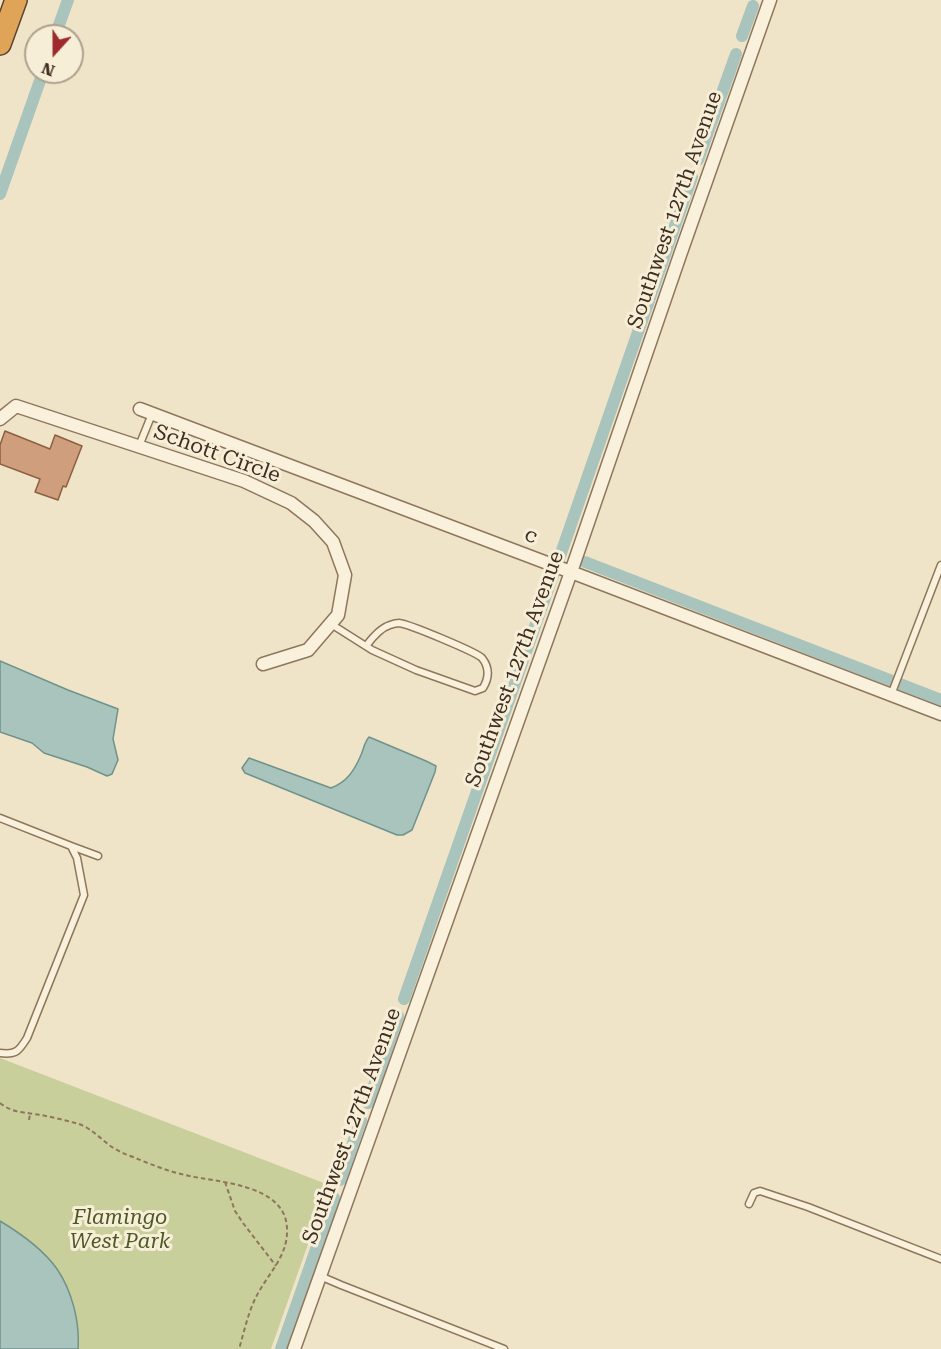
<!DOCTYPE html>
<html>
<head>
<meta charset="utf-8">
<style>
	body { margin:0 }
	#map { position:relative; width:941px; height:1349px; overflow:hidden; background:#f0e4c8; font-family:"Roboto Serif",serif }
	canvas { display:block }
	.north { position:absolute; left:24px; top:24px; width:60px; height:60px; box-sizing:border-box; background:#f7eed8; border:2px solid #ada18e; border-radius:50%; rotate:201deg; font-size:16px; font-weight:700; line-height:24px; text-align:center; color:#3d2e20 }
	.north::after { content:''; display:block; margin:auto; width:21px; height:27px; background:#9e2a2b; clip-path:polygon(50% 0,100% 100%,50% 72%,0 100%) }
</style>
</head>
<body>
<div id="map">
<canvas width="941" height="1349"></canvas>
<div class="north">N</div>
</div>
<script>
const c = document.querySelector('canvas').getContext('2d');
c.lineJoin = 'round';
function fill(path, color) { c.fillStyle = color; c.fill(path, 'evenodd'); }
function strokePath(path, color, width, dash) { c.strokeStyle = color; c.lineWidth = width; c.lineCap = dash ? 'butt' : 'round'; c.setLineDash(dash || []); c.stroke(path); }
function label(font, color, halo, rows, align = 'center') {
  c.font = font + ' "Roboto Serif",serif'; c.lineWidth = 6; c.setLineDash([]); c.textBaseline = 'middle'; c.strokeStyle = halo; c.fillStyle = color; for (const [text, x, y, turn = 0] of rows) {
    c.save(); c.translate(x, y); c.rotate((+turn || 0) * Math.PI / 180); c.textAlign = isNaN(turn) ? turn : align; if (halo) c.strokeText(text, 0, 0); c.fillText(text, 0, 0); c.restore();
  }
}
fill(new Path2D(`
	M0,1058L329,1185L271,1349H0Z`), '#c9cf9b');
const water = new Path2D(`
	M0,661L68,690L118,709L113,739L118,760L112,774L107,776L87,767L44,753L32,743L0,732Z
	M369,737L426,761L436,766L435,772L412,830L403,835H397L245,773L242,768L249,758L331,788C347,782 354,771 361,755C364,748 364,743 369,737Z
	M0,1221C20,1233 43,1249 57,1269C72,1291 80,1322 78,1349H0Z`);
fill(water, '#a9c4bc');
strokePath(water, '#6f938a', 1.5);
strokePath(new Path2D(`
	M55,36L68,0
	M742,36L753,6
	M698,160L736,54
	M0,194L43,72
	M559,559L692,177
	M585,562L941,700
	M404,999L553,575
	M368,1103L398,1016
	M340,1180L361,1120
	M281,1349L334,1198`), '#a9c4bc', 12);
const building = new Path2D(`
	M5,431L50,449L55,435L82,446L66,487L63,486L58,500L35,492L40,479L0,464V445Z`);
fill(building, '#cf9f7d');
strokePath(building, '#8d5f41', 1.5);
const lane = new Path2D(`
	M139,446L152,414
	M331,624L372,650L416,670L475,691L483,688C489,678 490,668 482,658C476,652 409,624 399,623C396,623 393,624 390,625C380,628 372,638 366,646
	M891,695L941,565
	M0,818L71,846L77,858L84,895L27,1038C19,1051 16,1055 0,1053
	M71,846L98,856
	M749,1204L754,1193L760,1191L808,1207L941,1259
	M320,1276L341,1285L504,1349`);
const street = new Path2D(`
	M140,409L571,572L941,714
	M0,419L16,406L244,481L291,503L314,521L333,542L345,575L338,615L308,650L263,664
	M294,1349L571,572L680,255L770,0`);
const highway = new Path2D(`
	M0,44L16,0`);
strokePath(lane, '#8d765c', 9);
strokePath(street, '#8d765c', 15);
strokePath(highway, '#5b4430', 24);
strokePath(new Path2D(`
	M0,1103C11,1112 21,1112 34,1114C49,1116 64,1120 79,1124C90,1128 99,1137 109,1145C116,1150 124,1154 133,1157C150,1164 167,1171 185,1175C217,1183 289,1183 287,1232C287,1257 267,1275 256,1297C248,1313 244,1332 239,1349
	M29,1120L30,1114
	M225,1182L235,1211L243,1223L276,1266`), '#8d765c', 2, [4.5, 3]);
strokePath(lane, '#faf1dc', 6);
strokePath(street, '#faf1dc', 12);
strokePath(highway, '#e0a458', 21);
label('21px', '#3d2e20', '#f7eed8', [
	["Southwest 127th Avenue",675,210,-71],
	["Schott Circle",217,454,20],
	["c",531,536,21],
	["Southwest 127th Avenue",515,669,-70],
	["Southwest 127th Avenue",352,1126,-70]
]);
label('italic 21px', '#4d5a26', '#f7eed8', [
	["Flamingo",120,1218],
	["West Park",120,1242]
]);
</script>
</body>
</html>
